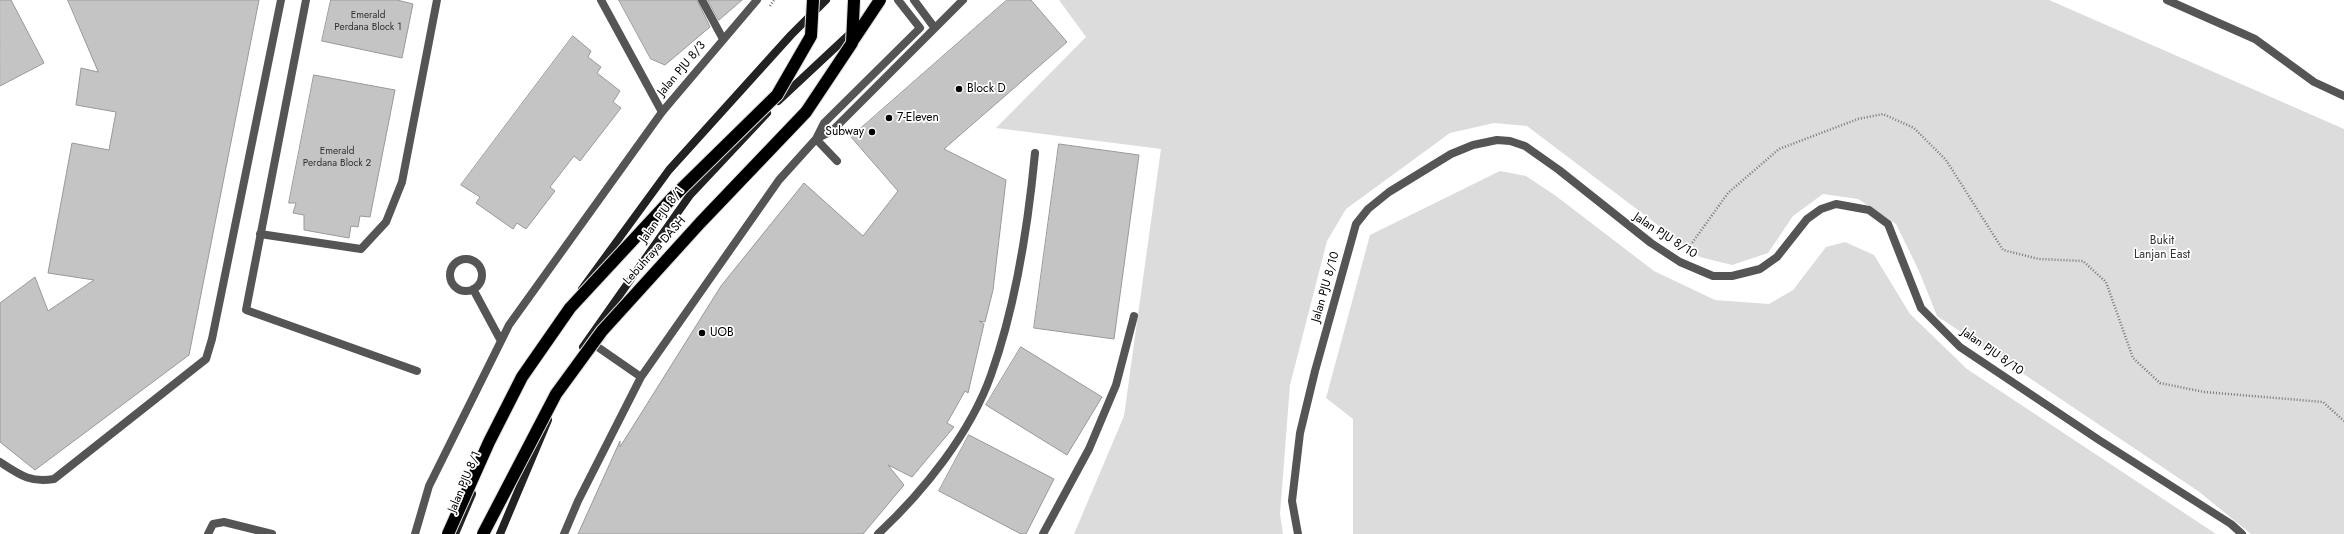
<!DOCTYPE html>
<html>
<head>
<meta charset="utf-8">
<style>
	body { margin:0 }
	canvas { display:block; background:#fff }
</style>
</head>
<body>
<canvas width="2344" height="534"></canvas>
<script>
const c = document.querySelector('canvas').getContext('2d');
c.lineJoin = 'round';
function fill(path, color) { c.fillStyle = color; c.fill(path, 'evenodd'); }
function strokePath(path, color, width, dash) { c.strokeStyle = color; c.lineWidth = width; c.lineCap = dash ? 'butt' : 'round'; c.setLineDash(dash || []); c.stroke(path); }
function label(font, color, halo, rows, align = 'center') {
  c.font = font + ' Jost,sans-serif'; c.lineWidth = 3.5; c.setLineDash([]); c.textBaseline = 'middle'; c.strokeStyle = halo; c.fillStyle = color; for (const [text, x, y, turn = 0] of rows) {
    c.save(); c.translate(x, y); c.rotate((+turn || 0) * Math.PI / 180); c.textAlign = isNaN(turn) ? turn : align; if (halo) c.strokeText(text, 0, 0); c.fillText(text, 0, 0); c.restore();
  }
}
fill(new Path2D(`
	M1059,0H2049L2344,129V534H2251L2198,491L1937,316L1919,271L1896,224L1858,199L1823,194L1793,216L1768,253L1732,265L1700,257L1527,126L1494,123L1450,133L1346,209L1327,241L1290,385L1280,514L1283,534H1074L1124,416L1161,149L996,128L1086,37Z
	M1500,171L1526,176L1556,196L1654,271L1715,300L1769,304L1793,290L1826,247L1845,242L1874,255L1910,314L1967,369L2216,534H1353V419L1326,398L1370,235Z`), '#dcdcdc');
const building = new Path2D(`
	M0,0H11L44,63L0,86Z
	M68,0H259L189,355L35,470L0,442V303L35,277L48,311L94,280L48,273L72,143L109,150L116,112L76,105L81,68L98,72Z
	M331,0H397L413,4L402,58L322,41Z
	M619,0H697L710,27L665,65L651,59Z
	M708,0H742L719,20Z
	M1007,0H1031L1067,42L944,149L1006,180L993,290L985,322L979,321L984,324L968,393L965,391L947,423L954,427L912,477L888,465L904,485L863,534H578L620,441V447L721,286L804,183L863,236L898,191L851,137Z
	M573,36L591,51L588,57L601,67L597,73L620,91L613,102L621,108L580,161L574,156L550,187L555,191L526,229L517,223L513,229L476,203L480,197L461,185Z
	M314,75L395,90L370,217L360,216L358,227L351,226L349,238L304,230V215L293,213L296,203H289Z
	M1059,144L1139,155L1114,339L1034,328Z
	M1021,347L1102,397L1067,455L986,405Z
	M969,435L1054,479L1026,534H1021L939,491Z`);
fill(building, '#c4c4c4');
strokePath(building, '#999', 1);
strokePath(new Path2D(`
	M770,6L774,0
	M1687,250L1728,193L1779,149L1858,119L1883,114L1914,128L1946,160L2003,250L2039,259L2083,261L2106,282L2133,358L2160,383L2204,392L2323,402L2344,421`), '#777', 2.5, [1, 2]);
strokePath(new Path2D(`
	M306,0L246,310L417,371
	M702,0L723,39
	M914,0L934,27
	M816,139L832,131L963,0
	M816,139L837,161
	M260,234L361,249L386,222L402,182L437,0
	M450 275a16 16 0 1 1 32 0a16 16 0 1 1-32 0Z
	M473,289L501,341
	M589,341L641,377
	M0,462C20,475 30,483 54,479L206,359L212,339L281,0
	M208,534L213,524L224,522L272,534
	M415,534L429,486L509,325L662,112
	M564,534L578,501L641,377L779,180L816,139L824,123L920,28L898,0
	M878,534C923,492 970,434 991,375C1016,305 1028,227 1035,153
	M1043,534L1089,449L1116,385L1134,316`), '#555', 8);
strokePath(new Path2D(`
	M601,0L662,112L757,0
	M2167,0L2255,39L2314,82L2344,96
	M1298,534L1292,501L1300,433L1315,371L1356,224L1368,209L1389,192L1451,154L1473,145L1497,140L1510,141L1525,146L1559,170L1651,243L1680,262L1713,276H1732L1760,269L1777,257L1807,219L1821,209L1836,204L1869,210L1888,224L1921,308L1960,347L2099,440L2231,524L2242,534`), '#555', 8);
strokePath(new Path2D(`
	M778,101L854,30
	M582,289L669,170L791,35L826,0
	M583,347L690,195L767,113
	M455,534L472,494
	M500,534L548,420`), '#222', 8);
const motorwayBridge = new Path2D(`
	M852,42L880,0
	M448,534L489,442L522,377L570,308L672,198L777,95L811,36L813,0
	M483,534L556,394L602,331L700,223L806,112L852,43L854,0`);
strokePath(motorwayBridge, '#dbdbdb', 14, []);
strokePath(motorwayBridge, '#000', 12);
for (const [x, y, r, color] of [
	[959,89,4,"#000"],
	[889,118,4,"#000"],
	[872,132,4,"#000"],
	[702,333,4,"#000"]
]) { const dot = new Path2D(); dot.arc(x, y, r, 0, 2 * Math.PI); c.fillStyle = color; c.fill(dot); strokePath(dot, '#fff', 1.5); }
label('10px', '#313131', null, [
	["Emerald",368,16],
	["Perdana Block 1",368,28],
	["Emerald",337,152],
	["Perdana Block 2",337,164]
]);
label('12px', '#000', '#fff', [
	["Jalan PJU 8/3",682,69,-50],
	["Jalan PJU 8/1",662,215,-54],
	["Jalan PJU 8/10",1665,236,33],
	["Lebuhraya DASH",655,251,-48],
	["Jalan PJU 8/10",1326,287,-74],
	["Jalan PJU 8/10",1992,352,35],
	["Jalan PJU 8/1",465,482,-67]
]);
label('12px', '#000', '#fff', [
	["Block D",967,89],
	["7-Eleven",897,118],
	["Subway",864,132,"right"],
	["UOB",710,333]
], 'left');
label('12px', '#333', '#fff', [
	["Bukit",2162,241],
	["Lanjan East",2162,255]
]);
</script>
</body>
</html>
